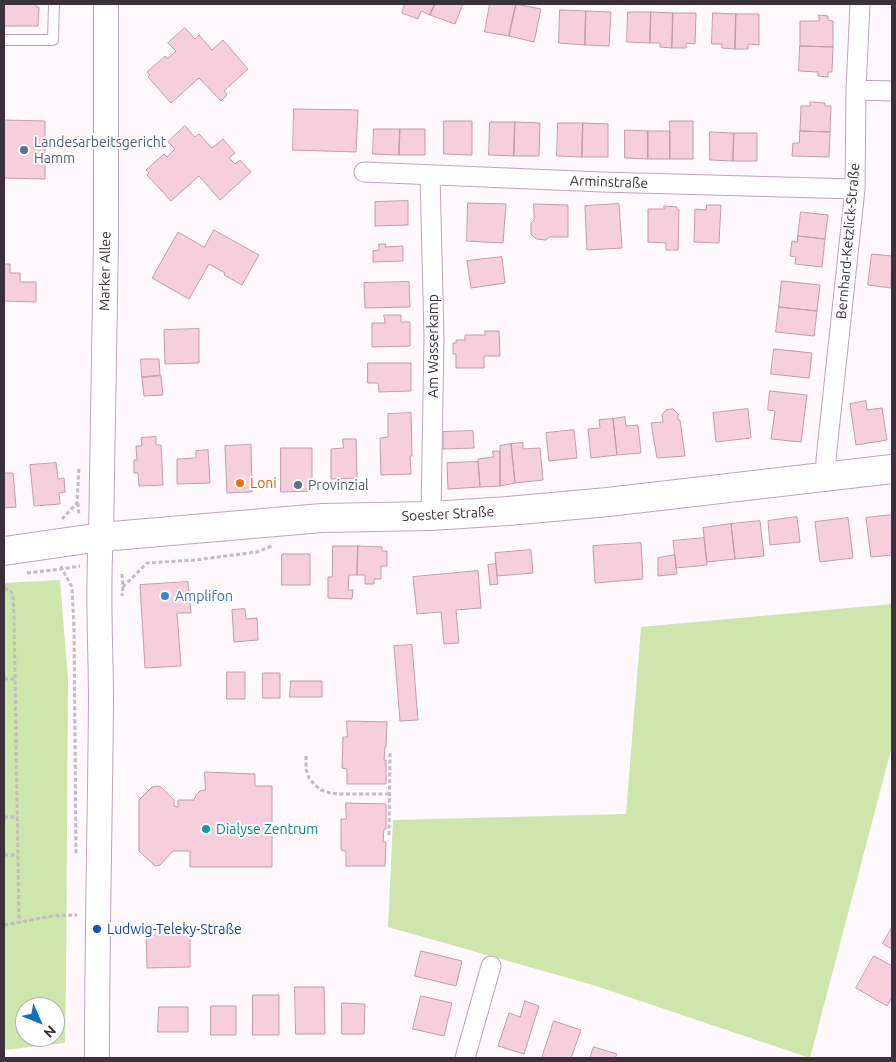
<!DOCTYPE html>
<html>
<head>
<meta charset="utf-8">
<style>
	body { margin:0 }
	#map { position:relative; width:896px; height:1062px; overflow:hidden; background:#fff9fe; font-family:Ubuntu,sans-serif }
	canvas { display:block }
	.frame { position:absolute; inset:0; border:5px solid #3c313b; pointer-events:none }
	.north { position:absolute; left:15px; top:997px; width:50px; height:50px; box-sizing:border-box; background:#fff; border:1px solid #b1adb1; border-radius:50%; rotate:134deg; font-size:14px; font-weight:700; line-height:20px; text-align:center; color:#3c313b }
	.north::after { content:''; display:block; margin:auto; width:18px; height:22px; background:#1172be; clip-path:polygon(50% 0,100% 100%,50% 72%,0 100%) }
</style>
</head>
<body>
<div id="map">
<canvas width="896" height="1062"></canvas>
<div class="frame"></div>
<div class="north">N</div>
</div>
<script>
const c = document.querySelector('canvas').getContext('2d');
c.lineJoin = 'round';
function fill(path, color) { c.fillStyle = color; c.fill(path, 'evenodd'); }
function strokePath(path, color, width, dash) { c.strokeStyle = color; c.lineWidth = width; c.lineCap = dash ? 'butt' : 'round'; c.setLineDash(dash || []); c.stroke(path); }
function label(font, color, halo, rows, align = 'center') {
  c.font = font + ' Ubuntu,sans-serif'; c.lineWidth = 4; c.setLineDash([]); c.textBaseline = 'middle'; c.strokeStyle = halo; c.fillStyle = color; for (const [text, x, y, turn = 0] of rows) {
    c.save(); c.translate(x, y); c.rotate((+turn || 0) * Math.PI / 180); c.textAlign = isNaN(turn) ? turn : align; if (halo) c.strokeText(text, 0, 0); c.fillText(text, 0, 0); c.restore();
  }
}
fill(new Path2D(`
	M60,580L68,680L66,982L65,1043L4,1050V583ZM25,1007H55V1037H25Z
	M892,604V746L810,1058L593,985L388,927L393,820L626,814L641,627Z`), '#cee5ac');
const building = new Path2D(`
	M4,4H36V7H39L38,26H4Z
	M405,4H435L430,15L421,11L418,19L402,13Z
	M435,4H463L455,24L430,15Z
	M490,4H516L509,36L485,32Z
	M516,4L541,9L534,42L509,36Z
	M560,10L586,11L585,45L559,43Z
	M586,11L611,12L609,46L585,45Z
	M628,12H651L650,43L627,42Z
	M651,12L673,13L672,48L660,47V43H650Z
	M673,13H696L695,44L686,43V48H672Z
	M713,13L736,14L735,49L722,48V44H712Z
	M736,14H759V45L748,44V49H735Z
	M819,15L828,16V20L833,21V47L800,46V21H819Z
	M185,28L195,39L199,35L212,50L223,40L248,69L224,91L227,95L221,101L199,78L171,103L148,77L150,75L147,72L165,56L167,59L176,51L168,43Z
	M800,46L833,47L832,72H828V77L818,76V72L799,71Z
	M810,102L825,103V106H831L830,132L800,131L801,106H810Z
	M294,109L358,110L356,152L293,150Z
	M4,120L45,121V179L4,178Z
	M444,121H472V155L444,154Z
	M670,121H693V159H670Z
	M490,122H515L514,156L489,155Z
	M515,122L540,123L539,156H514Z
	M558,123H583L582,157L557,156Z
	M583,123L608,124V157H582Z
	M185,126L195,137L199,134L212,148L223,139L235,153L229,158L235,164L240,160L251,172L220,200L199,176L171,201L147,175L149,173L146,170L164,154L167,157L175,149L168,142Z
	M374,129H400L399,155L373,154Z
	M400,129H425V155H399Z
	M625,130L648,131V159L625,158Z
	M648,131H670V159H648Z
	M800,131L830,132L829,157L792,156L793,143H799Z
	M710,132L734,133L733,161L710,160Z
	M734,133H757V161H733Z
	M408,201V225L375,226V202Z
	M468,203L506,204L503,243L467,241Z
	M534,204L568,205V237H549L546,240L536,239L531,234V223L534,220Z
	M619,204L622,248L587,250L585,206Z
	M707,205H721L719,243L694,242L695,209L706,210Z
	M664,206L677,207V210H679L678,250H666V243L648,242V209H664Z
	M801,212L828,215L825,239L798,236Z
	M214,230L259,255L242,285L224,275L225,273L209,264L189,299L152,278L178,232L204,247Z
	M798,236L825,239L822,267L795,264L796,257L790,256L792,241L797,242Z
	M379,244H386L385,247L403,246V261L373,262V251L379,250Z
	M872,254L892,256L891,288L868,285Z
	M502,257L505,283L471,288L467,261Z
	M4,264H10V273H20V282H36V302L4,301Z
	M782,281L820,285L817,311L779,307Z
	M409,282L410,307L365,308L364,283Z
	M779,307L817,311L814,336L776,332Z
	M384,315H401V322H410V346L372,347V323H385Z
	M199,329V363L165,364L164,330Z
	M485,331H499L500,356H484V368H456V354H453V343H456V340H465V335H485Z
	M774,349L812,353L809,378L771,374Z
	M141,359H159L160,375L142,377Z
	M368,363H411V391L379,392L378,383H368Z
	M161,376L163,395L144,396L142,378Z
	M770,391L807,395L801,442L771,439L775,411L768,410Z
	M866,401L867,410L882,408L887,440L856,445L850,404Z
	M673,409L678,414V420H680L685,456L657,458L651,423L663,422L662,415L666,410Z
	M748,409L751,438L716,442L713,413Z
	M411,413L412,456H410L411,474L381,475L380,438L388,437V414Z
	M625,417L626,426L638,425L641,453L617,455L613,419Z
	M613,419L617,455L591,458L588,429L600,428L599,420Z
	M574,430L577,458L549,461L546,433Z
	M473,431L474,448L443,449V432Z
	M156,437V445H161L163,485L139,486L138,473H134V460H137L136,446H142L141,438Z
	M343,439H356L357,478L331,479V449L343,448Z
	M523,443V449L540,448L543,480L515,483L511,444Z
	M511,444L515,483L500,486V446Z
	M251,445L252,492L227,493L225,446Z
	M281,448H312V491L281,492Z
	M208,450L210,483L177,484V459L196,458V451Z
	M493,451H500V486L480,487L478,459L493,457Z
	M478,462L480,487L448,489L447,463Z
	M56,463L58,479L64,478L65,492L59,493L60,504L34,506L30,465Z
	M4,473H13L16,507L4,508Z
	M892,515V555L871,557L866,518Z
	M797,517L800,542L770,545L768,521Z
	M848,518L853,558L820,562L815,522Z
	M760,521L764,556L735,559L731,524Z
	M731,524L735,559L707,562L703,528Z
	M704,538L707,565L676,568L673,541Z
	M641,543L643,579L595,583L593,546Z
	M333,546H358L357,575H349L348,590H353L352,599L328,598V577H332Z
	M358,546L382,547V551H387V566H381V579H374V584H365V575H357Z
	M531,550L533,573L497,576L495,553Z
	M282,554H310V585H282Z
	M675,555L677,574L658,576V558Z
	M496,564L498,584L490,585L488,565Z
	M478,571L481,608L456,610L459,643L444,644L441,612L417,614L413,577Z
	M188,582L191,613H177L181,666L145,668L140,585Z
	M245,609L246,619L257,618L258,640L234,642L232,610Z
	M412,645L418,720L400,721L394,646Z
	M227,672H245V699H227Z
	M263,673H280V698H263Z
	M291,681H322V697H290Z
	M347,721L387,722L386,747H385L384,760H386V784H347V769L342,768L343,737H347Z
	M205,772L255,774V786H272V867H190V851H173L160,865L155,866L139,851V800L152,787L158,786L161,787L174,800V806L178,807V800H194L196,795L200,791L205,790Z
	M346,803L386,804V829H384L383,842H386L385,866H346V851L341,850V819H346Z
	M892,927V949L883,944Z
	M190,931V967L147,968L146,932Z
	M421,951L462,961L456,986L415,976Z
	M874,956L892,966V997L887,1006L856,988Z
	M295,987H324L325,1034H296Z
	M253,995H279V1035H253Z
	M421,996L452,1003L444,1036L413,1029Z
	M525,1001L539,1006L524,1054L498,1046L509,1013L520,1017Z
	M342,1003L365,1004L364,1034H342Z
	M211,1006H236V1035H211Z
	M159,1007H188V1032H158Z
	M554,1021L581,1030L571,1058H542Z
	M594,1047L617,1054L615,1058H590Z`);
fill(building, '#f7cfdc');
strokePath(building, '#c19ca8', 1);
const service = new Path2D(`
	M4,40H53L54,4`);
const minor = new Path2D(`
	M856,90L892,91
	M364,172L602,182L855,189
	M430,175L434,337L431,516
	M826,477V459L855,189L856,90L860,4
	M465,1058L491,966`);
const tertiary = new Path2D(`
	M97,1058C97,939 100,820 101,701C101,646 97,592 101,537L106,237V4`);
const secondary = new Path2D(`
	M4,551L101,537L322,518L431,516L508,511L608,502L892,469`);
strokePath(service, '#bea3bd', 12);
strokePath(minor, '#bea3bd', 21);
strokePath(tertiary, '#bea3bd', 26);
strokePath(secondary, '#bea3bd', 30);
strokePath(new Path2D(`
	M78,503L79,516
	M62,519L77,503L79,467
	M61,566L62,569L72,587L74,628L76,854
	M27,573L62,569L80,566
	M122,574L123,587L122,596
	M123,587L147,563L195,560L257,552L272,546
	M4,588L10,591L13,594L14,617L19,922
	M4,679H15
	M306,756V769L309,778L315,785L321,790L330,793L339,794H390
	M4,817H18
	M389,835L390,753
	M4,855H18
	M4,925L52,916L77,915`), '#c2bbc1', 3, [4, 2.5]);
strokePath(service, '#fff', 10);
strokePath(minor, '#fff', 19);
strokePath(tertiary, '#fff', 24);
strokePath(secondary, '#fff', 28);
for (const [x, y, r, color] of [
	[24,150,5,"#5c6f8a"],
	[240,483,5,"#e8710a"],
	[298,485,5,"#5c6f8a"],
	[165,596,5,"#3f7fe0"],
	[206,829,5,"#0f9aa8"],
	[97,929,5,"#1a4fb4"]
]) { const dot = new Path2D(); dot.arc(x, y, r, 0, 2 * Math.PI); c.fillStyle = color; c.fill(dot); strokePath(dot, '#fff', 2); }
label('14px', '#4e5e75', '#fff', [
	["Landesarbeitsgericht",34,142],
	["Hamm",34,158],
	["Provinzial",308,485]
], 'left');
label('14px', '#3c313b', '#fff', [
	["Arminstraße",609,182,2],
	["Bernhard-Ketzlick-Straße",848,241,-85],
	["Marker Allee",105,271,-89],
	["Am Wasserkamp",433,346,-90],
	["Soester Straße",448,514,-3]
]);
label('14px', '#c56008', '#fff', [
	["Loni",250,483]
], 'left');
label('14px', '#366cbe', '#fff', [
	["Amplifon",175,596]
], 'left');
label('14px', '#0d838f', '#fff', [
	["Dialyse Zentrum",216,829]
], 'left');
label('14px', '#164399', '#fff', [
	["Ludwig-Teleky-Straße",107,929]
], 'left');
</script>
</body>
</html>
